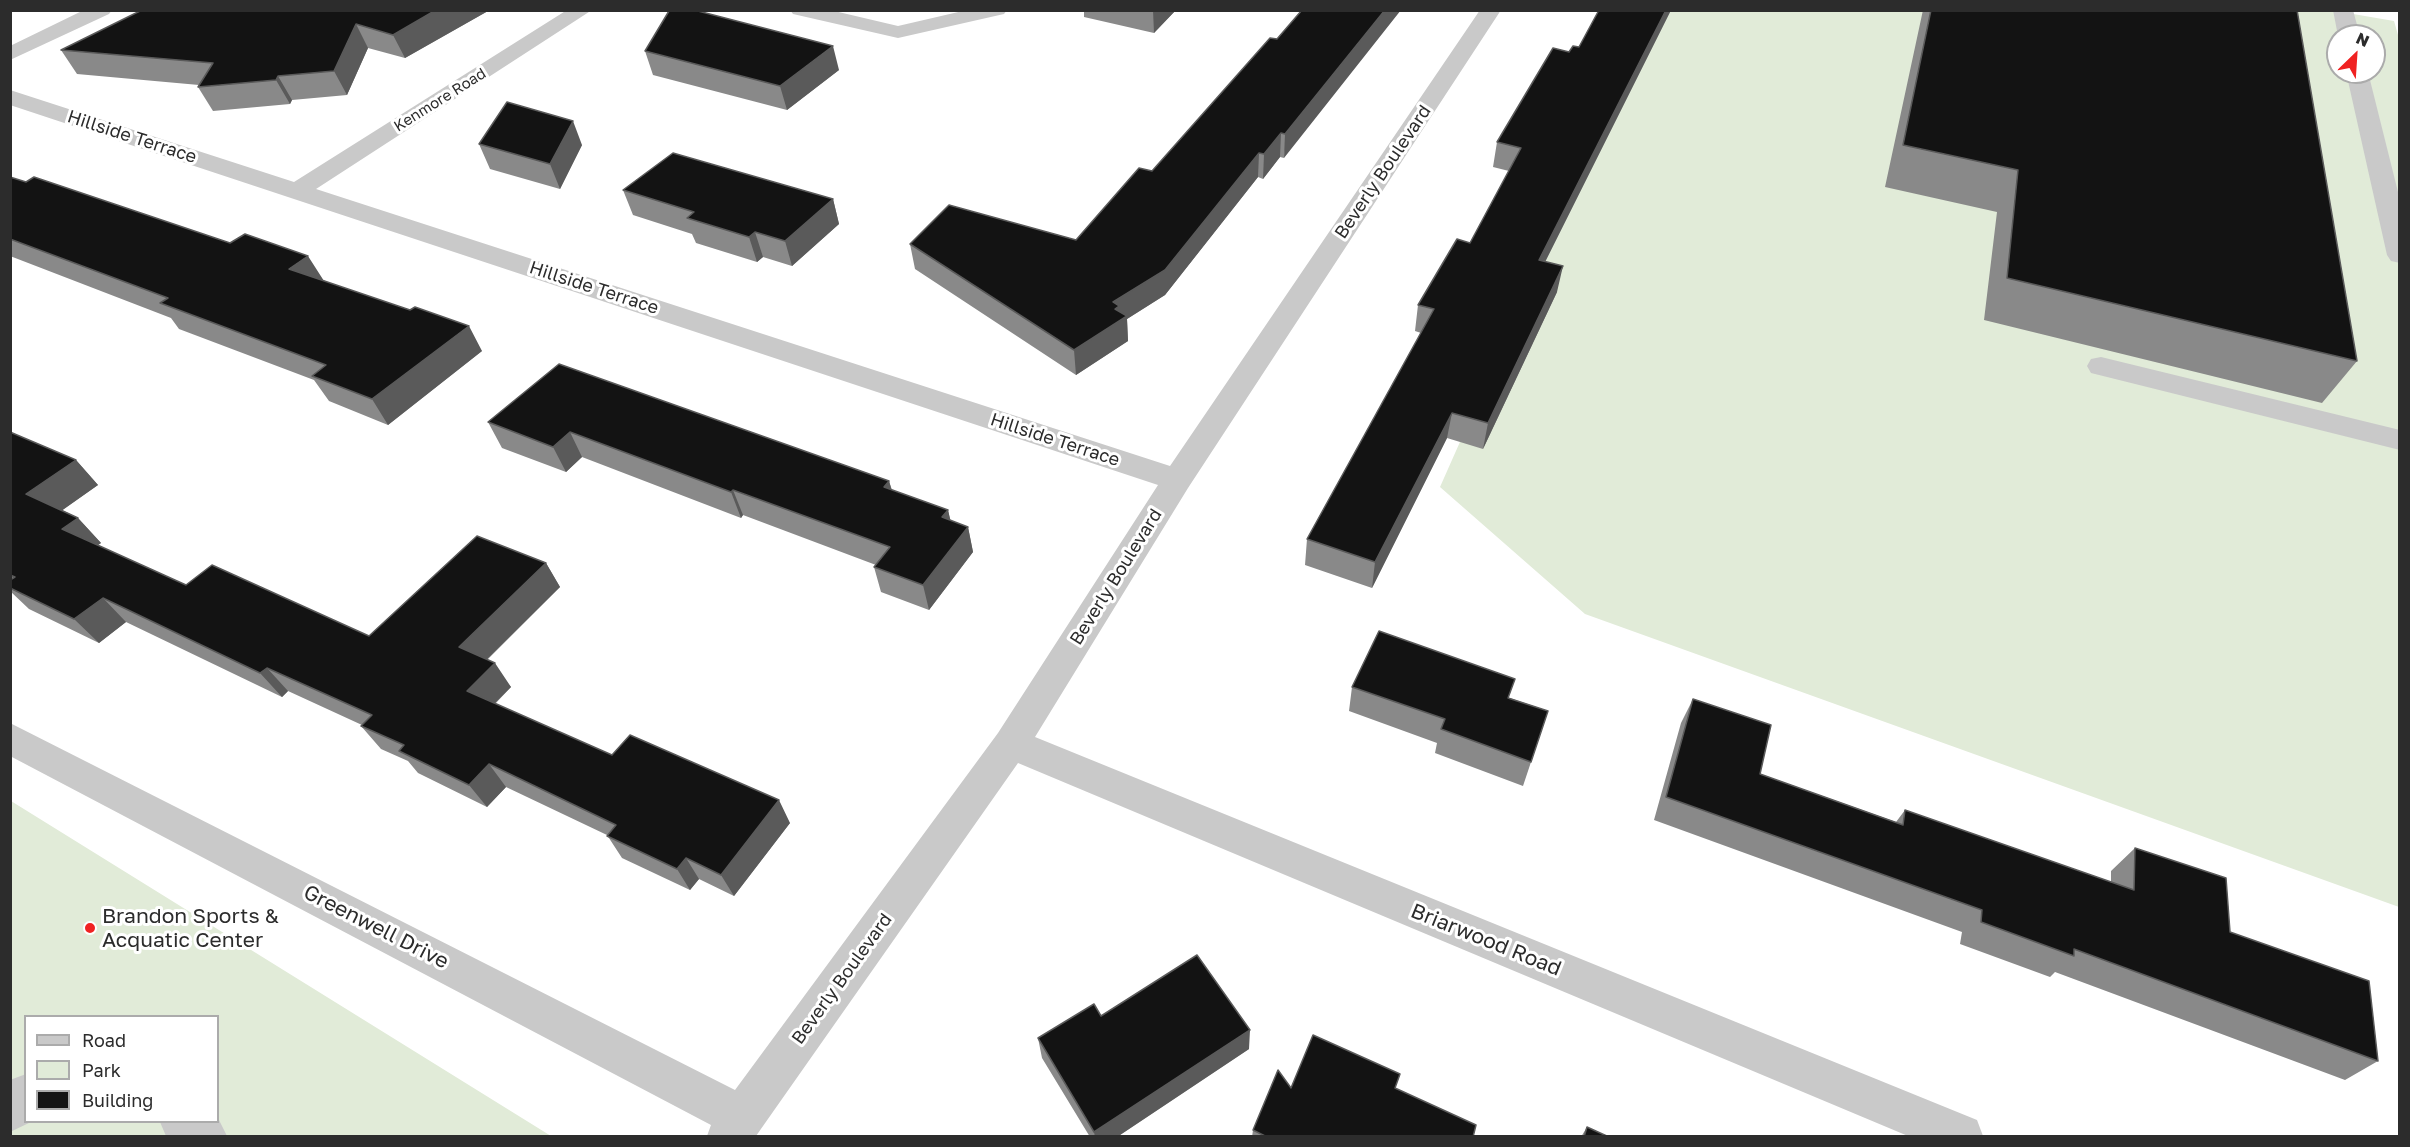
<!DOCTYPE html>
<html>
<head>
<meta charset="utf-8">
<style>
	body { margin:0 }
	#map { position:relative; width:2410px; height:1147px; overflow:hidden; background:#fff; font-family:"Golos Text",sans-serif }
	canvas { display:block }
	.frame { position:absolute; inset:0; border:12px solid #2c2c2c; pointer-events:none }
	.legend { position:absolute; left:24px; top:1015px; width:195px; height:108px; box-sizing:border-box; background:#fff; border:2px solid #ababab; margin:0; padding:8px 10px; list-style:none; font-size:18px; color:#2c2c2c }
	.legend li { display:flex; align-items:center; gap:12px; height:30px }
	.legend b { width:30px; border:2px solid #ababab }
	.north { position:absolute; left:2326px; top:24px; width:60px; height:60px; box-sizing:border-box; background:#fff; border:2px solid #ababab; border-radius:50%; rotate:25deg; font-size:16px; font-weight:700; line-height:24px; text-align:center; color:#2c2c2c }
	.north::after { content:''; display:block; margin:auto; width:21px; height:27px; background:#f02222; clip-path:polygon(50% 0,100% 100%,50% 72%,0 100%) }
</style>
</head>
<body>
<div id="map">
<canvas width="2410" height="1147"></canvas>
<div class="frame"></div>
<ul class="legend">
<li><b style="height:8px;background:#c9c9c9"></b>Road</li>
<li><b style="height:16px;background:#e1ebd8"></b>Park</li>
<li><b style="height:16px;background:#131313"></b>Building</li>
</ul>
<div class="north">N</div>
</div>
<script>
const c = document.querySelector('canvas').getContext('2d');
c.lineJoin = 'round';
function fill(path, color) { c.fillStyle = color; c.fill(path, 'evenodd'); }
function strokePath(path, color, width, dash) { c.strokeStyle = color; c.lineWidth = width; c.lineCap = dash ? 'butt' : 'round'; c.setLineDash(dash || []); c.stroke(path); }
function label(font, color, halo, rows, align = 'center') {
  c.font = font + ' "Golos Text",sans-serif'; c.lineWidth = 6; c.setLineDash([]); c.textBaseline = 'middle'; c.strokeStyle = halo; c.fillStyle = color; for (const [text, x, y, turn = 0] of rows) {
    c.save(); c.translate(x, y); c.rotate((+turn || 0) * Math.PI / 180); c.textAlign = isNaN(turn) ? turn : align; if (halo) c.strokeText(text, 0, 0); c.fillText(text, 0, 0); c.restore();
  }
}
fill(new Path2D(`
	M2330,10L2394,21L2400,42L2399,907L1585,614L1440,487L1651,11ZM2338,36H2374V72H2338Z
	M11,801L551,1136H11ZM26,1016H218V1122H26Z`), '#e1ebd8');
fill(new Path2D(`
	M84,10H112L109,14L10,60V46Z
	M567,10H592L316,189L1170,466L1480,10H1501L1188,488L1035,737L1977,1120L1983,1136H1908L1018,763L756,1136H707L711,1125L10,756V723L735,1090L998,733L1158,485L10,105V90L294,182Z
	M790,10H830L898,26L967,10H1007L1004,14L898,38L793,14Z
	M2333,10H2353L2360,36H2338Z
	M2346,72H2368L2400,200V263L2391,261L2387,255Z
	M2101,357L2400,430V450L2091,373L2087,366L2091,359Z
	M26,1074V1122H31L10,1132V1080Z
	M218,1118L227,1136H166L160,1122H218Z`), '#c9c9c9');
fill(new Path2D(`
	M1084,10H1176L1154,33L1084,17Z
	M1302,10L1284,158L1280,157L1263,179L1258,177L1165,295L1127,319L1128,341L1076,375L915,269L910,244L1076,240L1152,171L1277,39Z
	M1599,10H1671L1545,262L1557,292L1483,449L1447,438L1372,588L1305,565L1307,539L1421,333L1415,331L1418,305L1470,243L1509,171L1493,167L1497,142L1569,52L1579,47Z
	M1923,10H2297L2357,361L2322,403L1984,320L1997,212L1885,187Z
	M488,11L405,58L368,48L347,95L292,100L290,104L213,111L198,87L199,85L77,74L61,50Z
	M645,51L839,70L787,110L653,75Z
	M479,144L582,145L560,189L490,169Z
	M10,177L323,280L482,351L388,425L329,401L314,380L179,329L171,318L10,256Z
	M623,190L833,199L839,224L792,266L763,257L757,262L696,243L692,234L633,215Z
	M559,364L889,481L892,490L948,510L950,520L968,527L973,552L929,610L881,592L874,567L876,565L743,515L741,518L582,457L566,472L502,448L488,422Z
	M10,432L76,460L98,485L62,510L78,518L101,543L97,545L186,585L369,636L546,563L560,587L487,660L511,687L495,704L612,755L790,823L734,896L699,879L690,890L622,858L607,835L506,787L487,807L418,773L408,761L381,749L361,726L362,725L288,691L282,697L126,622L99,643L29,609L10,591Z
	M1352,687L1510,698L1548,711L1523,786L1435,753L1437,743L1349,711Z
	M1693,699L1760,774L1896,822L1905,810L2111,882V871L2135,848L2230,932L2378,1061L2345,1080L2055,972L2050,977L1960,944L1962,932L1654,820L1681,723Z
	M1038,1038L1249,1049L1117,1137H1090L1042,1058Z
	M1400,1074L1395,1088L1473,1137H1252L1253,1130L1291,1088Z
	M1587,1127L1609,1137H1581Z`), '#898989');
fill(new Path2D(`
	M436,10L488,11L405,58L393,35Z
	M1153,10H1176L1154,33Z
	M1385,10H1401L1284,158L1285,134Z
	M1666,10H1671L1533,286L1539,260Z
	M356,24L368,48L347,95L334,71Z
	M833,46L839,70L787,110L780,86Z
	M278,76L292,100L290,104L276,80Z
	M573,121L582,145L560,189L550,164Z
	M1281,133L1280,157L1263,179L1264,154Z
	M1259,153L1258,177L1165,295L1127,319L1128,341L1076,375L1074,350L1113,302Z
	M833,199L839,224L792,266L785,241Z
	M755,232L763,257L757,262L749,237Z
	M308,256L324,281L289,269Z
	M1563,266L1557,292L1483,449L1488,423Z
	M469,326L482,351L388,425L372,399Z
	M1452,413L1447,438L1372,588L1375,562Z
	M570,432L582,457L566,472L553,447Z
	M76,460L98,485L50,519L26,494Z
	M889,481L896,506L884,487Z
	M733,490L743,515L741,518L731,492Z
	M948,510L954,535L942,517Z
	M78,518L101,543L86,554L62,529Z
	M968,527L973,552L929,610L923,585Z
	M546,563L560,587L475,671L459,647Z
	M103,598L126,622L99,643L74,619Z
	M495,663L511,687L483,715L467,691Z
	M267,668L288,691L282,697L260,673Z
	M489,764L506,787L487,807L469,785Z
	M779,800L790,823L734,896L721,875Z
	M686,858L699,879L690,890L677,869Z
	M1250,1030L1249,1049L1117,1137H1095L1094,1132Z`), '#5a5a5a');
const building = new Path2D(`
	M142,10H436L393,35L356,24L334,71L278,76L276,80L198,87L213,63L61,50Z
	M1302,10H1385L1285,134L1281,133L1264,154L1259,153L1165,270L1113,302L1119,306L1115,309L1127,316L1074,350L910,244L949,205L1076,240L1139,168L1152,171L1270,38L1277,39Z
	M1599,10H1666L1539,260L1563,266L1488,423L1452,413L1375,562L1307,539L1434,309L1418,305L1457,239L1470,243L1521,148L1497,142L1553,48L1569,52L1573,46L1579,47Z
	M1931,10H2297L2357,361L2007,278L2018,170L1903,145Z
	M669,11H698L833,46L780,86L645,51Z
	M507,102L573,121L550,164L479,144Z
	M673,153L833,199L785,241L755,232L749,237L687,218L694,212L623,190Z
	M10,177L26,182L34,177L230,243L245,234L308,256L289,269L410,310L415,307L469,326L372,399L312,376L326,365L160,303L168,298L10,239Z
	M559,364L889,481L884,487L948,510L942,517L968,527L923,585L874,567L890,547L733,490L731,492L570,432L553,447L488,422Z
	M10,432L76,460L26,494L78,518L62,529L186,585L212,565L369,636L477,536L546,563L459,647L495,663L467,691L612,755L630,735L779,800L721,875L686,858L677,869L607,836L616,825L489,764L469,785L399,751L404,745L361,726L372,715L267,668L260,673L103,598L74,619L10,588V580L15,577L10,575Z
	M1379,631L1515,679L1508,698L1548,711L1531,762L1441,729L1445,719L1352,687Z
	M1693,699L1771,725L1760,774L1903,825L1905,810L2134,890L2135,848L2226,878L2230,932L2369,981L2378,1061L2074,949V956L1981,922L1982,910L1666,797Z
	M1197,955L1250,1030L1094,1132L1038,1038L1094,1004L1101,1016Z
	M1313,1035L1400,1074L1395,1088L1476,1125L1473,1137H1267L1253,1130L1278,1070L1291,1088Z
	M1587,1127L1609,1137H1584Z`);
fill(building, '#131313');
strokePath(building, '#5a5a5a', 1.5);
for (const [x, y, r, color] of [
	[90,928,6,"#f02222"]
]) { const dot = new Path2D(); dot.arc(x, y, r, 0, 2 * Math.PI); c.fillStyle = color; c.fill(dot); strokePath(dot, '#fff', 2); }
label('15px', '#2c2c2c', '#fff', [
	["Kenmore Road",440,100,-32]
]);
label('18px', '#2c2c2c', '#fff', [
	["Hillside Terrace",132,137,18],
	["Beverly Boulevard",1383,172,-56],
	["Hillside Terrace",594,288,18],
	["Hillside Terrace",1055,440,18],
	["Beverly Boulevard",1116,577,-58],
	["Beverly Boulevard",842,979,-54]
]);
label('21px', '#2c2c2c', '#fff', [
	["Brandon Sports &",102,916],
	["Acquatic Center",102,940]
], 'left');
label('21px', '#2c2c2c', '#fff', [
	["Greenwell Drive",376,927,27],
	["Briarwood Road",1486,940,22]
]);
</script>
</body>
</html>
